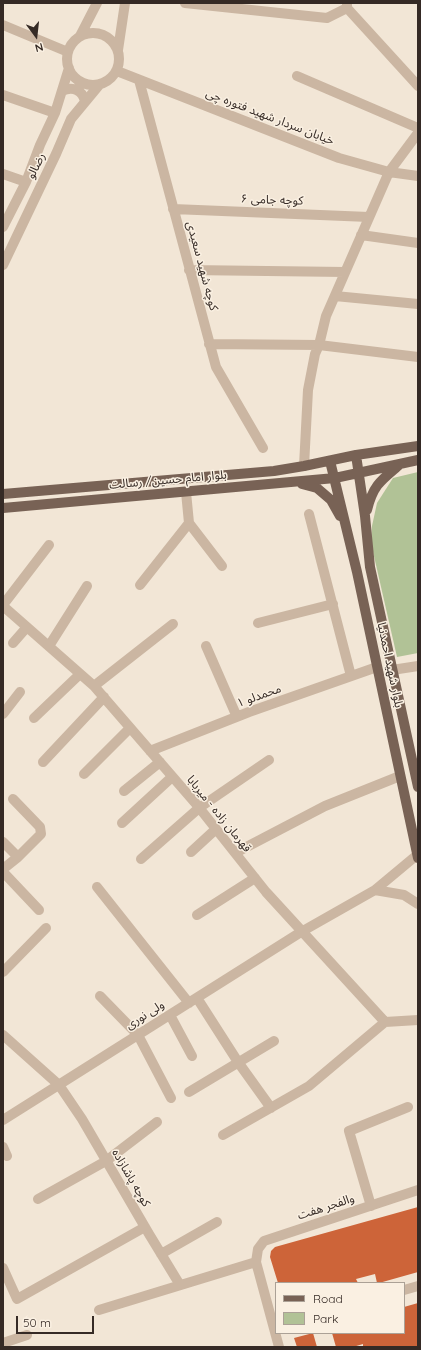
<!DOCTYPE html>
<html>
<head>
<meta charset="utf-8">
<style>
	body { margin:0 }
	#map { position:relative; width:421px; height:1350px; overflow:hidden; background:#f2e6d6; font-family:Quicksand,sans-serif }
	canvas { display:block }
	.frame { position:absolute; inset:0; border:4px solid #352a25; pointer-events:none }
	.legend { position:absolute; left:275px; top:1282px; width:130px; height:52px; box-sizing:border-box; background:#faf0e2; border:1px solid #aba196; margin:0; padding:5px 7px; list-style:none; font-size:12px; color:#352a25 }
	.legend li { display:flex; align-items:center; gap:8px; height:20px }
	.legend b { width:20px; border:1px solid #aba196 }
	.north { position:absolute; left:16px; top:16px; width:40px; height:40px; -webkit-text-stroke:3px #faf0e2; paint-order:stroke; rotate:165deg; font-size:11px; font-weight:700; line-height:16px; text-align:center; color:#352a25 }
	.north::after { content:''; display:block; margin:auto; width:14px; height:18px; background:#352a25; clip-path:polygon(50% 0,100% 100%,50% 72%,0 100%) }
	.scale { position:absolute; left:16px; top:1316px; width:78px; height:18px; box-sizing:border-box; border:2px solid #352a25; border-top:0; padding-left:5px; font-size:12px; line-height:14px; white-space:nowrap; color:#352a25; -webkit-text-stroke:3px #faf0e2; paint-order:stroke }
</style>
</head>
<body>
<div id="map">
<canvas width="421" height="1350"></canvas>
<div class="frame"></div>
<ul class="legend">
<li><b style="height:5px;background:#786255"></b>Road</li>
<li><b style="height:11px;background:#b1c296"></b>Park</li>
</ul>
<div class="north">N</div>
<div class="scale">50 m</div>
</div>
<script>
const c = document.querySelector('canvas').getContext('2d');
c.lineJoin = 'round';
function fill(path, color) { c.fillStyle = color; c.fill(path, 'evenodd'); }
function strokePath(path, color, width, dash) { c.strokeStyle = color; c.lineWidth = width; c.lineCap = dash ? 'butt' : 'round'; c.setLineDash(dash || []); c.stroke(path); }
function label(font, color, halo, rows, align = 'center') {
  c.font = font + ' Quicksand,"Noto Sans Arabic",sans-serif'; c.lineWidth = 3; c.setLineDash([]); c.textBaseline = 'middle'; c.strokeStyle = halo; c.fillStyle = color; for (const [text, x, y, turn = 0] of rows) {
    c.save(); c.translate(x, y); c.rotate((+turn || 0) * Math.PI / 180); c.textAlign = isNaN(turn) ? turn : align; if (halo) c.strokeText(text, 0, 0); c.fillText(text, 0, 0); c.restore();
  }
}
fill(new Path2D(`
	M418,472V653L397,657L371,543L372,526L377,503L393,478Z`), '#b1c296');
fill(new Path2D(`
	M418,1207V1272L379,1283H377L375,1274L356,1279L358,1283H278L270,1257L271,1251L275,1247Z
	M418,1303V1347H363V1344L353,1347H336L332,1333H404V1307Z
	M313,1333L317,1347H297L294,1338Z`), '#cd6439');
strokePath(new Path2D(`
	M185,3L327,18L347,8V3
	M347,8L418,86
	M3,25L68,52
	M67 59a26 26 0 1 1 52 0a26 26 0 1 1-52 0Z
	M80,36L97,3
	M118,50L125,3
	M117,71L339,158L389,172L418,176
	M297,76L418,128
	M139,80L216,367L263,448
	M62,91C73,86 83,90 85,102
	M3,95L55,113
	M3,174L26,182
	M173,209L369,217
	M3,227L26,182L40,145L55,113L69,68
	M361,235L418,243
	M3,265L56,154L71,119L100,84
	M189,270L345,272
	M335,296L418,304
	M209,344L319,345L418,357
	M304,466L308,390L315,354L319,345L326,316L389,172L418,133
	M186,492L189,523L222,566
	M309,514L351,676
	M140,585L189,523
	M3,605L49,545
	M3,606L94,686L197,805L266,892L385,1022L418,1020
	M258,623L333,604
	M13,643L27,627
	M49,646L87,586
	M206,646L237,717
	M392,670L418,666
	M94,686L173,624
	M3,714L20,692
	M34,718L80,674
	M150,751L249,712L377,667
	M43,762L104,697
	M84,774L130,728
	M124,791L160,762
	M122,823L172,777
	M3,842L18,857
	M191,852L216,829
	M235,853L325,806L400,776
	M141,859L199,808L269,760
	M3,869L18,857L41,834L40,827L13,799
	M3,872L39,910
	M97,887L189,1003
	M375,890L404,895L418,904
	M197,915L255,878
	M3,972L46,928
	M100,996L138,1035L171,1098
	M197,998L238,1062L271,1108
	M170,1015L192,1056
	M3,1035L59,1085L82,1119L149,1234L180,1285
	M189,1092L274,1041
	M3,1120L301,932L375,890L417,855
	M223,1135L309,1086L385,1022
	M3,1147L7,1156
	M38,1199L106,1161L157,1122
	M371,1206L349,1131L408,1107
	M161,1254L217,1222
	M3,1268L17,1299L145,1227
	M404,1290L418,1286
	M99,1310L256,1262
	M3,1343L27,1335
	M279,1347L256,1262L258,1249L264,1241L418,1190`), '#cbb6a2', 10);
strokePath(new Path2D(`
	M356,455L365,516L370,567L418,787
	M330,461L357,572L418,858
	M302,484L317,488L331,500L340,516
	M3,494L274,471L304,466L356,455L418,446
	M3,508L335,478L418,460
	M367,510C373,486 380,481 398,466`), '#786255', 10);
label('12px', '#352a25', '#faf0e2', [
	["خیابان سردار شهید فتوره چی",270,117,21],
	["رضالو",36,166,-64],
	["کوچه جامی ۶",272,200,2],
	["کوچه شهید سعیدی",202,266,75],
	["بلوار امام حسین/ رسالت",168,480,-5],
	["بلوار شهید احمدنیا",390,665,78],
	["محمدلو ۱",259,696,-20],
	["قهرمان زاده - میربابا",219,814,51],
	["ولی نوری",145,1015,-32],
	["کوچه پاشازاده",131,1178,60],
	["والفجر هفت",326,1207,-18]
]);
</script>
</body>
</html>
